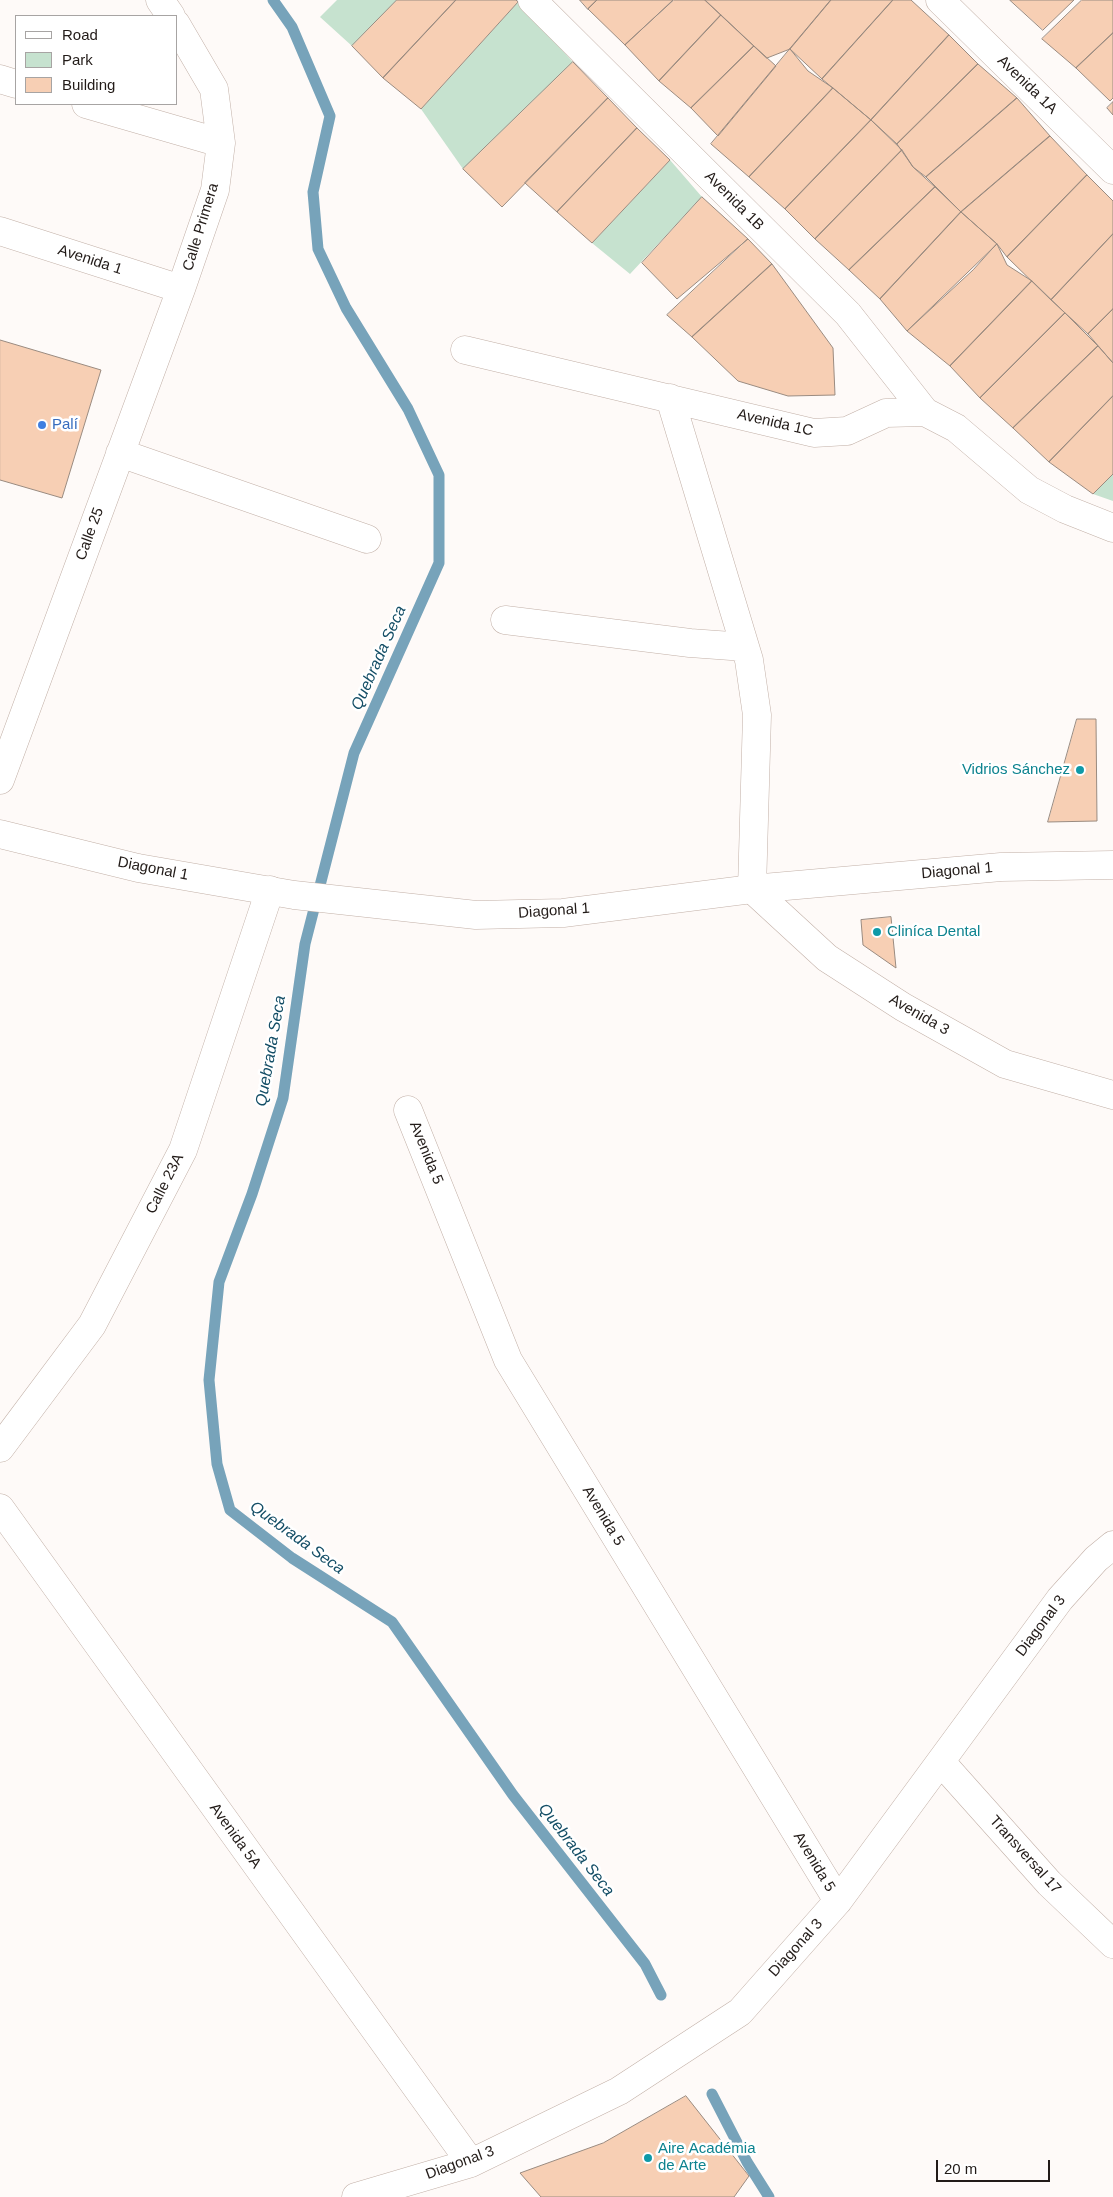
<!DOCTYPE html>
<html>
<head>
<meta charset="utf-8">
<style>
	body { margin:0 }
	#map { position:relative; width:1113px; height:2197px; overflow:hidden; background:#fefaf8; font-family:Helvetica,sans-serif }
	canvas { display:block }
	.legend { position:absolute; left:15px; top:15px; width:162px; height:90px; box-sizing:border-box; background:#fff; border:1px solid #a7a4a3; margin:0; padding:6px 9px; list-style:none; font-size:15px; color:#221b18 }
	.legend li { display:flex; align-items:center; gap:10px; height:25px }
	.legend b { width:25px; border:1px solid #a7a4a3 }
	.scale { position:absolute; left:936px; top:2160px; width:114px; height:22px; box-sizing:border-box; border:2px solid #221b18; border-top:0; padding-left:6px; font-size:15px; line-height:18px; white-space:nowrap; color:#221b18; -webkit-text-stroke:4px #fff; paint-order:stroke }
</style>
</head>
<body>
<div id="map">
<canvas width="1113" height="2197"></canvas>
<ul class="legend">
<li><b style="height:6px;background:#fff"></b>Road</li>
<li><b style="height:14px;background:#c6e2cf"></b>Park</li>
<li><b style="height:14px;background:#f7cfb4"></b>Building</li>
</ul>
<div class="scale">20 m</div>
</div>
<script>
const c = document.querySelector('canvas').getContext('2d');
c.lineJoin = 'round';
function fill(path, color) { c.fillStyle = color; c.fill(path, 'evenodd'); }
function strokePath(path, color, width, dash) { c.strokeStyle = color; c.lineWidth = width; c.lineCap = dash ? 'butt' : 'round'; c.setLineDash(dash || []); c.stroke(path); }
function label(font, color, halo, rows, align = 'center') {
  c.font = font + ' Helvetica,sans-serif'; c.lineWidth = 5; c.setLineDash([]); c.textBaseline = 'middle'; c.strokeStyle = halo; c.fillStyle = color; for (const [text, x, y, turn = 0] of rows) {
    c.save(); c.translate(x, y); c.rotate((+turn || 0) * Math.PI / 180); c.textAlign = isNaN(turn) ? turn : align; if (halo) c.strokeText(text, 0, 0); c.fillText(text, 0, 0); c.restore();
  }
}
fill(new Path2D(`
	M337,0H397L352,46L320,17Z
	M518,2L573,62L463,169L421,109Z
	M670,160L702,197L630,274L592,243Z
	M1113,474V501L1093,494Z`), '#c6e2cf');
strokePath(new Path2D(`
	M273,0L292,27L330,116L313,192L318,249L346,308L408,409L439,475V563L354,753L305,944L283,1098L252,1194L219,1282L209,1380L217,1464L230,1510L292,1558L392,1622L513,1795L645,1964L661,1995
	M712,2094L747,2162L769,2197`), '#77a3ba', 11);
const building = new Path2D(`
	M397,0H456L383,78L352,46Z
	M456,0H516L518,2L421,109L383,78Z
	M580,0H597L588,9Z
	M597,0H673L625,45L588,9Z
	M674,0H705L721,15L659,81L625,45Z
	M705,0H831L790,49L767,58Z
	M831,0H893L822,79L790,49Z
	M893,0H911L949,35L871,120L822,79Z
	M1010,0H1074L1043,30Z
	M1082,0H1113V33L1076,68L1042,39Z
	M721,15L754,46L691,108L659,81Z
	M1113,33V98L1110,101L1076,68Z
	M949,35L978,64L897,144L871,120Z
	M754,46L776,66L718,136L691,108Z
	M790,49L808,71L833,88L749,177L711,144Z
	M573,62L608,98L502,207L463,169Z
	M978,64L1017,98L926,177L913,167L897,144Z
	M833,88L871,120L785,209L749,177Z
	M608,98L637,128L557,212L525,183Z
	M1017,98L1050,136L961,212L926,177Z
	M1113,102V115L1107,108Z
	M871,120L902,150L815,239L785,209Z
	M637,128L670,160L592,243L557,212Z
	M1050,136L1087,175L1007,257L997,244L961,212Z
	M902,150L913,167L935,187L849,270L815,239Z
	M1087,175L1113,201V234L1051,300L1007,257Z
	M935,187L961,212L880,299L849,270Z
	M702,197L748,239L677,299L642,263Z
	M961,212L997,244L907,331L880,299Z
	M1113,234V309L1088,334L1051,300Z
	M748,239L772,264L692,337L667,315Z
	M997,244L1007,265L1032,281L950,366L907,331L973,270Z
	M772,264L833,348L835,395L788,396L738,381L692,337Z
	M1032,281L1065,313L980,398L950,366Z
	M1113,309V363L1088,334Z
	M1065,313L1098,346L1013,428L980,398Z
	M0,340L101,370L62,498L0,480Z
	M1098,346L1113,363V396L1049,462L1013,428Z
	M1113,396V474L1093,494L1049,462Z
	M1077,719H1096L1097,821L1048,822Z
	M891,917L896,968L863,945L861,920Z
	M686,2096L749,2176L734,2197H541L520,2173L603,2143Z`);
fill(building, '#f7cfb4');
strokePath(building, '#9a8b80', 1);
const minor = new Path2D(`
	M160,0L171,16
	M532,0L848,314L925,412
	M940,0L1113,170
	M0,79L16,84
	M86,104L221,143
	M0,231L181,289
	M465,350L814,433L847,431L886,413L925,412L956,428L1029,490L1065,509L1113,528
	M670,398L749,660L757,715L752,889L827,958L903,1007L1005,1064L1113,1095
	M120,453L367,539
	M505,620L690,643L745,647
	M0,780L181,289L215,190L221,143L214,89L176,24
	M408,1110L508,1360L838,1901
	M0,1448L92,1325L183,1150L270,890
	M0,1508L471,2163
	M941,1762L1049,1883L1113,1944
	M356,2197L471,2163L619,2091L740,2012L838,1901L1060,1599L1096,1559L1113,1545`);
const major = new Path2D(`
	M0,834L138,868L294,895L476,915L563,913L752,889L1001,867L1113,865`);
strokePath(minor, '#c2b0a7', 29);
strokePath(major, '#c2b0a7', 29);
strokePath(minor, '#fff', 28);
strokePath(major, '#fff', 28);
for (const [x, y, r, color] of [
	[42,425,5,"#3f7fe0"],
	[1080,770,5,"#0f9aa8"],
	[877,932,5,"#0f9aa8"],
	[648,2158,5,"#0f9aa8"]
]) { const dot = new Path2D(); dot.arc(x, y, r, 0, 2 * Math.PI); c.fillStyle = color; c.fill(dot); strokePath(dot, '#fff', 2); }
label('15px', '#221b18', '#fff', [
	["Avenida 1A",1027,85,44],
	["Avenida 1B",734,201,45],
	["Calle Primera",201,227,-73],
	["Avenida 1",90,260,18],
	["Avenida 1C",775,423,13],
	["Calle 25",90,534,-70],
	["Diagonal 1",153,869,11],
	["Diagonal 1",957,871,-5],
	["Diagonal 1",554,911,-4],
	["Avenida 3",919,1015,30],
	["Avenida 5",426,1153,68],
	["Calle 23A",165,1184,-63],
	["Avenida 5",603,1516,59],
	["Diagonal 3",1041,1626,-53],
	["Avenida 5A",235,1836,54],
	["Transversal 17",1025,1855,48],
	["Avenida 5",814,1862,59],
	["Diagonal 3",796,1948,-48],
	["Diagonal 3",460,2163,-20]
]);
label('15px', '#366cbe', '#fff', [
	["Palí",52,425]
], 'left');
label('15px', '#0d838f', '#fff', [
	["Vidrios Sánchez",1070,770,"right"],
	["Cliníca Dental",887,932],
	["Aire Académia",658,2149],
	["de Arte",658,2166]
], 'left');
label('italic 16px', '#144e66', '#fff', [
	["Quebrada Seca",379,658,-66],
	["Quebrada Seca",271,1051,-80],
	["Quebrada Seca",297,1538,36],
	["Quebrada Seca",576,1850,52]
]);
</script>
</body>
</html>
